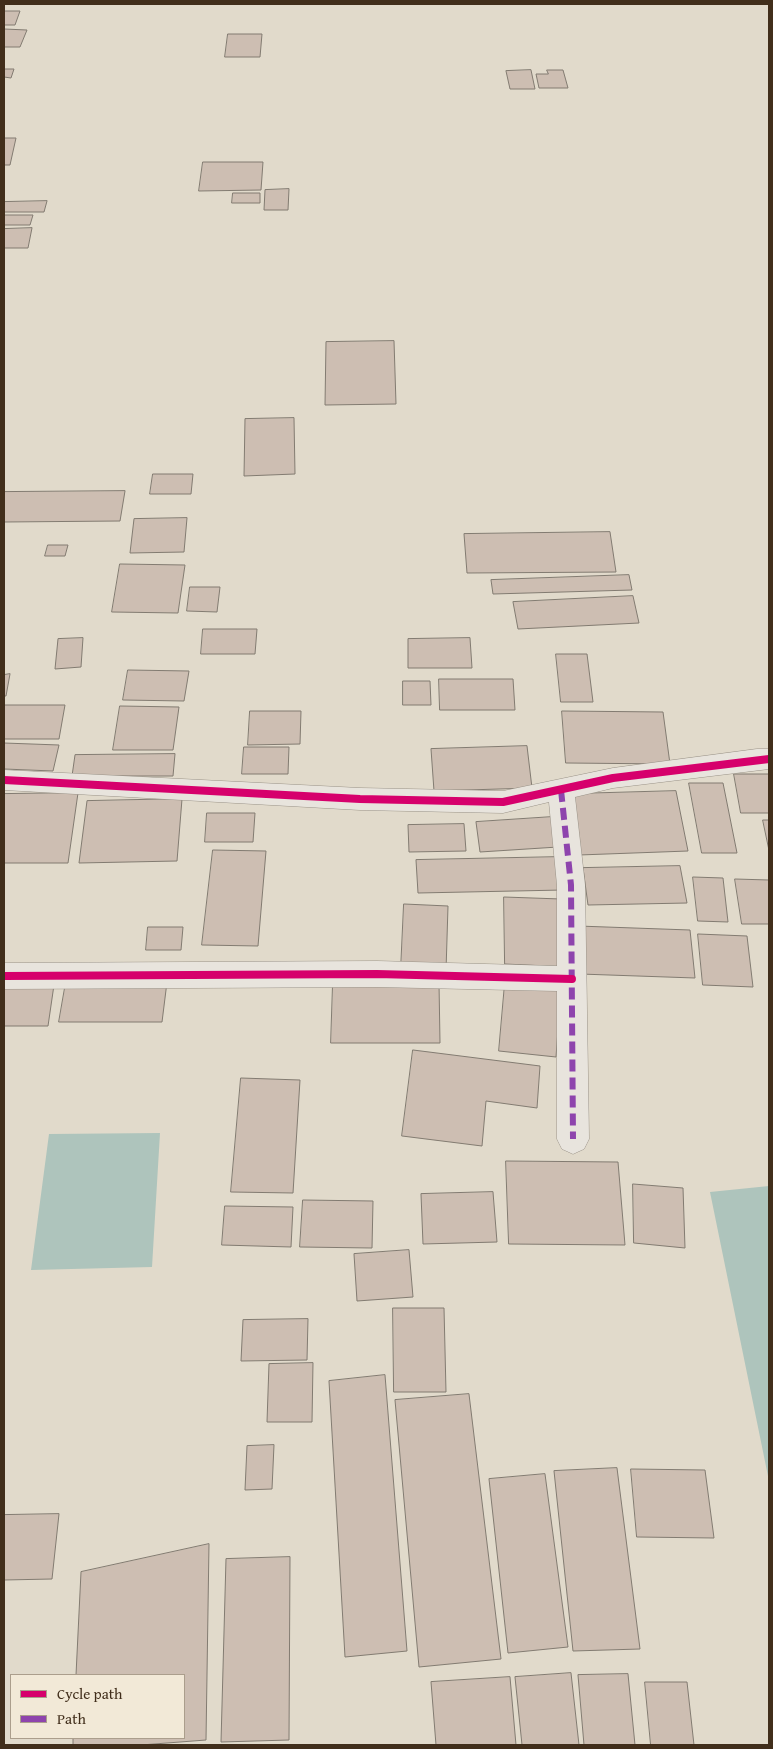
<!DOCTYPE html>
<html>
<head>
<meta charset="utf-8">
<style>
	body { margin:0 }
	#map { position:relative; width:773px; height:1749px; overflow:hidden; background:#e1dacb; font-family:"Gentium Book Plus",serif }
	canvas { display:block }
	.frame { position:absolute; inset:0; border:5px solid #412e1b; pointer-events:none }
	.legend { position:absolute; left:10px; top:1674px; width:175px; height:65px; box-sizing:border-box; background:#f2e9d7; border:1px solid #ab9e8c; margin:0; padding:6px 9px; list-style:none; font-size:15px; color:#412e1b }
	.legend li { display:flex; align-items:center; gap:10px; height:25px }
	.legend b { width:25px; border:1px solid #ab9e8c }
</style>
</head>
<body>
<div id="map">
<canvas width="773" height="1749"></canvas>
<div class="frame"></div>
<ul class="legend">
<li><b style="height:6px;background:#d6006c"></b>Cycle path</li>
<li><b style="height:6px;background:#8e44ad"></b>Path</li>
</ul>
</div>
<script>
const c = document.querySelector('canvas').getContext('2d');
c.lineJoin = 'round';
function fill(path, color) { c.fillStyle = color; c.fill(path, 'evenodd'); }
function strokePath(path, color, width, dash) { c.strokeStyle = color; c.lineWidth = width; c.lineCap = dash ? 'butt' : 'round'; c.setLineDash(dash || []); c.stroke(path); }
fill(new Path2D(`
	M160,1133L152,1267L31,1270L49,1134Z
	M769,1186V1481L710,1192Z`), '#aec4bc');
const building = new Path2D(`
	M4,11H20L15,25H4Z
	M4,29L27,30L20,47H4Z
	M228,34H262L260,57H225Z
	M4,69H14L11,78L4,77Z
	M531,70L535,89H510L506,71Z
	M547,70H563L568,88H539L536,74H548Z
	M4,138H16L10,165H4Z
	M203,162H263L261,190L199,191Z
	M289,189L288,210H264L265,190Z
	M233,193H260V203H232Z
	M47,201L44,212H4V202Z
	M4,215H33L30,225H4Z
	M32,228L28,248H4V229Z
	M394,341L396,404L325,405L326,342Z
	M294,418L295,474L244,476L245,419Z
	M153,474H193L191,494H150Z
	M125,491L120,521L4,522V492Z
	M187,518L184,552L130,553L134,519Z
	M610,532L616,572L467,573L464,534Z
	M48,545H68L65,556H45Z
	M120,564L185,565L178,613L112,612Z
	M629,575L632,590L493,594L491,580Z
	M190,587H220L217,612L187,611Z
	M633,596L639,623L518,629L513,602Z
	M203,629H257L255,654H201Z
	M83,638L81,667L55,669L58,639Z
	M470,638L472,668H408V639Z
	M556,654H587L593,702H561Z
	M128,670L189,671L184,701L123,700Z
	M10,674L6,696H4V675Z
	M439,679H513L515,710H440Z
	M403,681H430L431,705H403Z
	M4,705H65L59,739H4Z
	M120,706L179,707L173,750H113Z
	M250,711H301L300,744L248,745Z
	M562,711L663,712L670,764L566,763Z
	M4,743L59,745L53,771L4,769Z
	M527,746L532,788L434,791L431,749Z
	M244,747H289L288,774H242Z
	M175,754L173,776H72L75,755Z
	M734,774H769V813H741Z
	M689,783H723L737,853H702Z
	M676,791L688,851L579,855L571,794Z
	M78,793L68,863H4V794Z
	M182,799L177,861L79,863L87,801Z
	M207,813H255L253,842H205Z
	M552,817L558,847L480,852L476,822Z
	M763,820H769V850Z
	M464,824L466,851L409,852L408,825Z
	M213,850L266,851L258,946L202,945Z
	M559,857L563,890L418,893L416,860Z
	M680,866L687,903L588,905L583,868Z
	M693,877L723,878L728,922L698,921Z
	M735,879L769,880V924H742Z
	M504,897L561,899L565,967L505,964Z
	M404,904L448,906L446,971L401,969Z
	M578,926L690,930L695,978L580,974Z
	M148,927H183L181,950H146Z
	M698,934L747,936L753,987L703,985Z
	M66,982H167L162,1022H59Z
	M333,983H439L440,1043H331Z
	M505,983L561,989L556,1057L499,1051Z
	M54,985L48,1026H4V986Z
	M413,1050L540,1066L537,1108L486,1101L482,1146L402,1136Z
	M241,1078L300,1080L293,1193L231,1192Z
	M506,1161L618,1162L625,1245L509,1244Z
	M633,1184L683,1188L685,1248L634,1243Z
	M493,1192L497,1242L423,1244L421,1194Z
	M303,1200L373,1201L372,1248L300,1247Z
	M225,1206L293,1207L291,1247L222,1245Z
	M409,1250L413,1297L357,1301L354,1254Z
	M393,1308H444L446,1392H394Z
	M308,1319L307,1360L241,1361L243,1320Z
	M313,1363L312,1422H267L269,1364Z
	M385,1375L407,1651L345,1657L329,1381Z
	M469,1394L501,1659L419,1667L395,1400Z
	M274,1445L272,1489L245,1490L247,1446Z
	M617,1468L640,1649L573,1651L554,1471Z
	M631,1469L705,1470L714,1538L637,1537Z
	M545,1474L568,1647L508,1653L489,1479Z
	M59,1514L52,1579L4,1580V1515Z
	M209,1544L206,1740L141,1745H73V1738H184V1675H76L81,1572Z
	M290,1557L289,1740L221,1742L226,1559Z
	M571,1673L579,1745H522L515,1677Z
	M628,1674L635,1745H584L578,1675Z
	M510,1677L516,1745H436L431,1682Z
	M645,1682H687L694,1745H651Z`);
fill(building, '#cdbeb2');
strokePath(building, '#827b71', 1);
const street = new Path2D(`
	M757,749H769V769L613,788L575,797L585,885L589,1139L584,1149L573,1154L562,1149L557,1139V991L377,987L4,989V963L377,961L557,966V885L549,802L503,813L360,810L4,790V770L360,788L503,791L613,768Z`);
strokePath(street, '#9a9388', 1);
fill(street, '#e8e4dd');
strokePath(new Path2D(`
	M561,790L571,885L573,1139`), '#8e44ad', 6, [12, 6]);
strokePath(new Path2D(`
	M4,780L360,799L503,802L613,778L769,759
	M4,976L377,974L572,979`), '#d6006c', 8);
</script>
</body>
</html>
